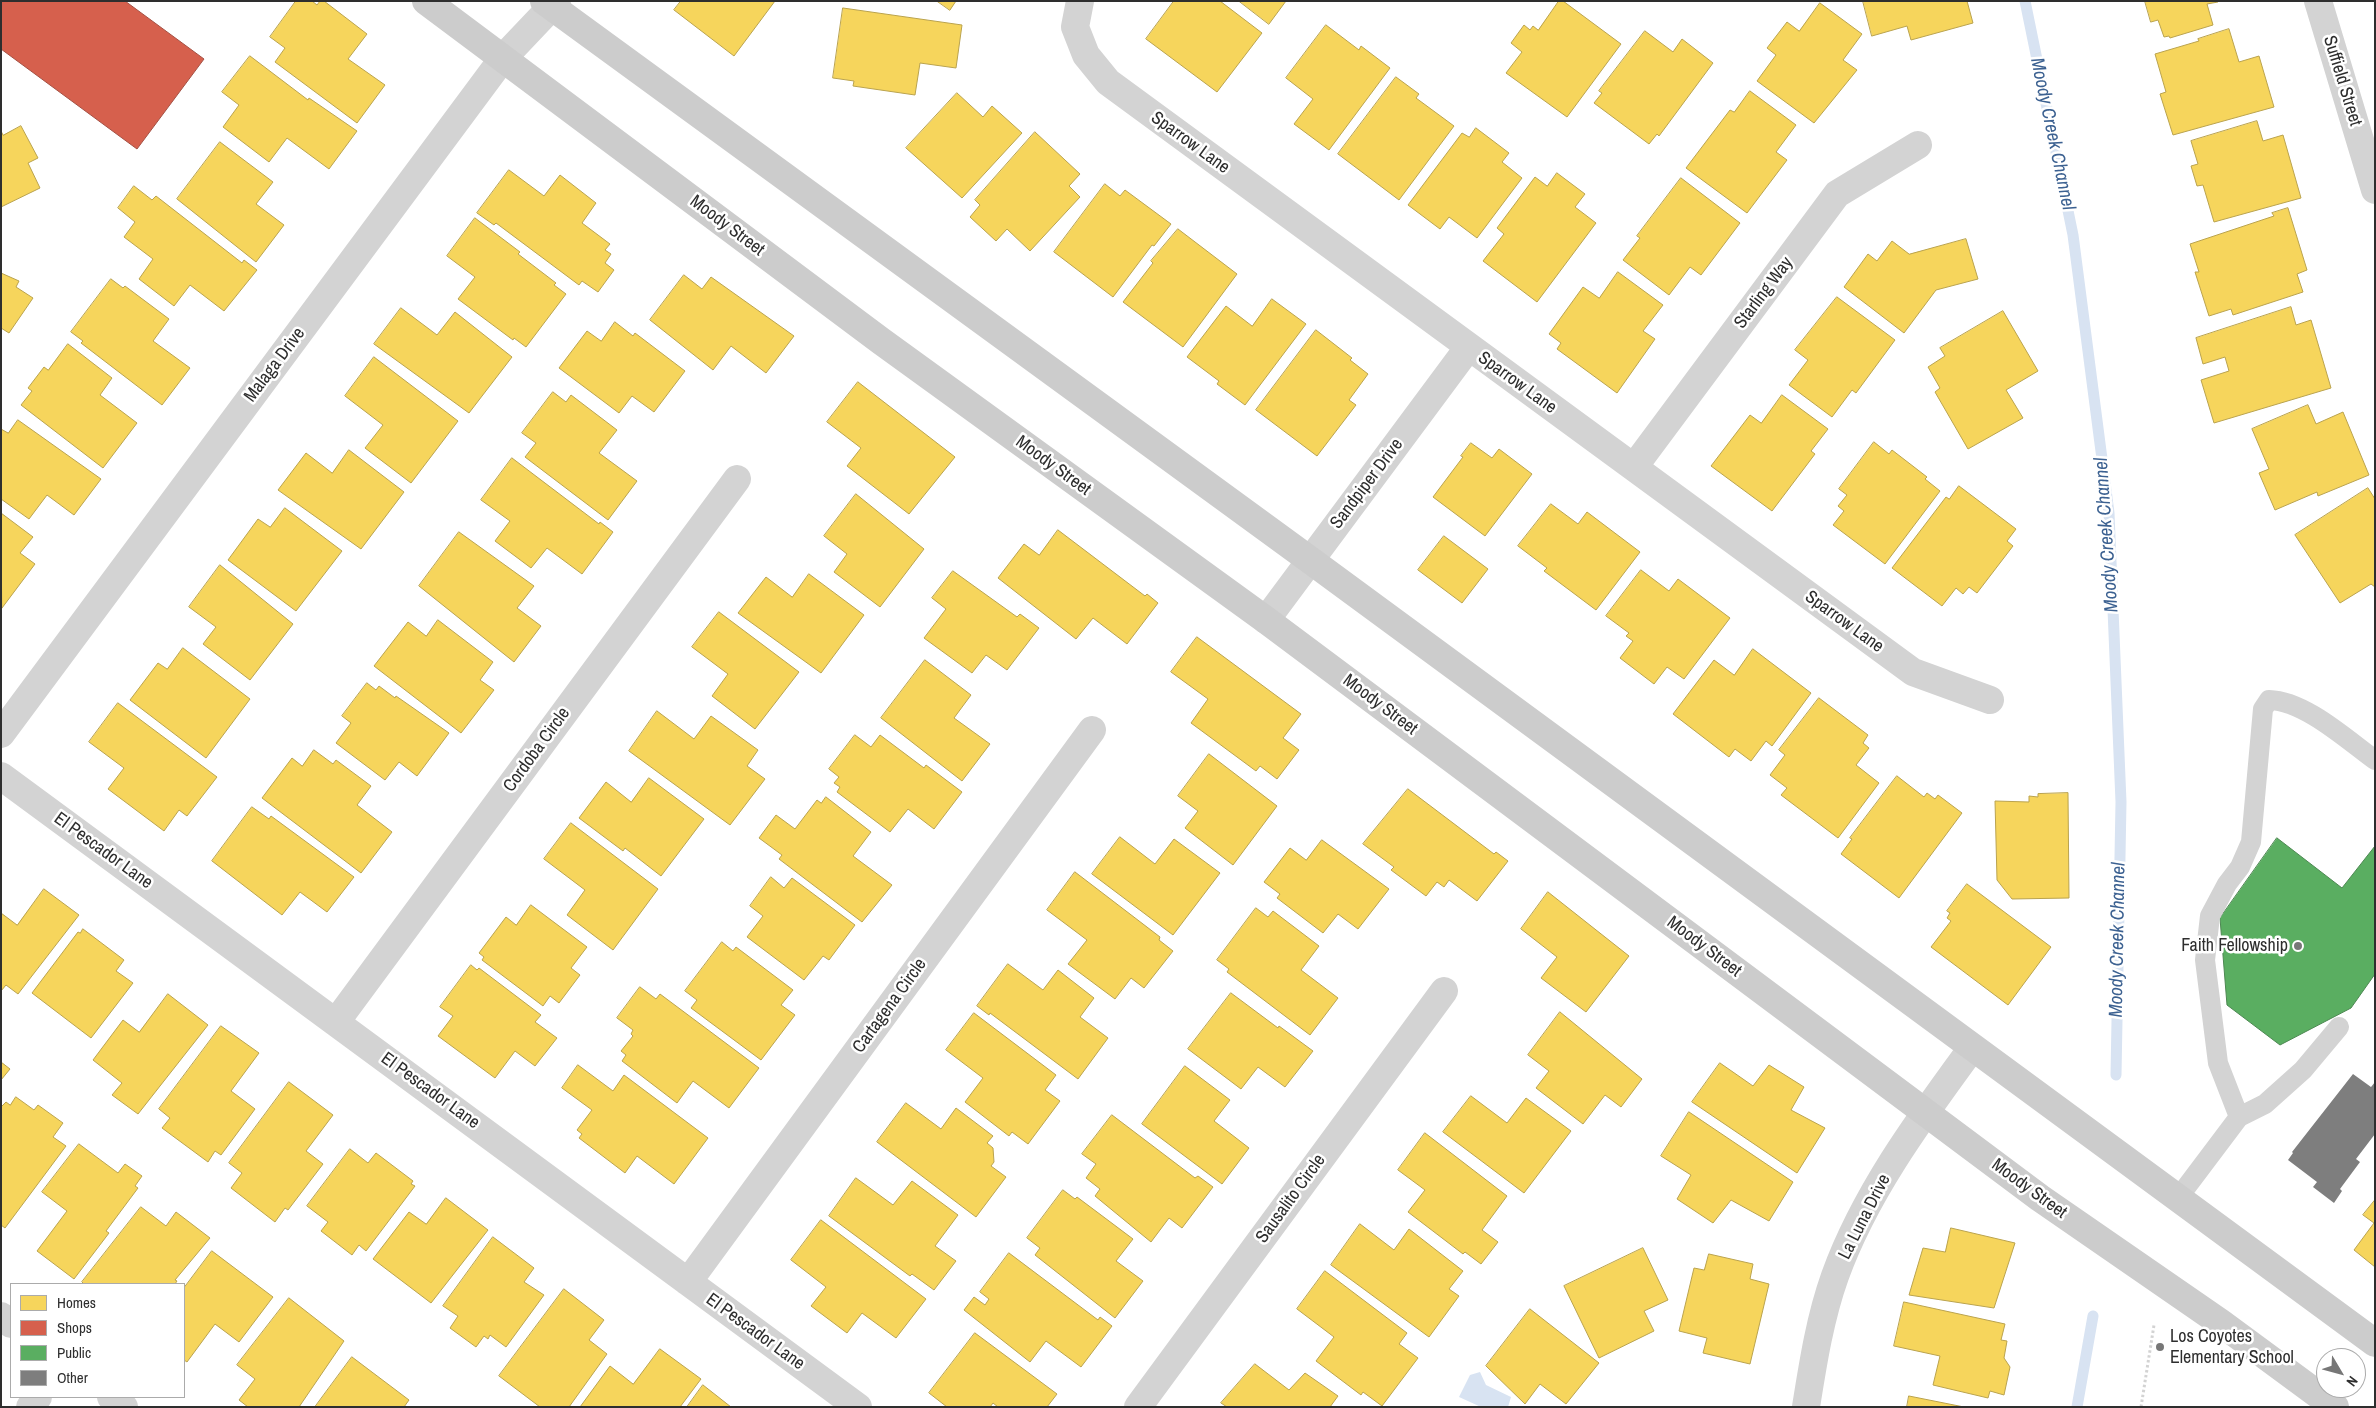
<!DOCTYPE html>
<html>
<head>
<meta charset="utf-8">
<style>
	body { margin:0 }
	#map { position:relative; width:2376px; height:1408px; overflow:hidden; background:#fff; font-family:"Archivo Narrow",sans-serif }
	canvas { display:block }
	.frame { position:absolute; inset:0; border:2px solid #2e2e2e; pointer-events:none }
	.legend { position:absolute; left:10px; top:1283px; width:175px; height:115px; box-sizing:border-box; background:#fff; border:1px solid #ababab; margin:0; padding:6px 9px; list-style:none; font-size:15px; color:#2e2e2e }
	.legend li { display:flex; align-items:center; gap:10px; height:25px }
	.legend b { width:25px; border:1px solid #ababab }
	.north { position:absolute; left:2316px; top:1348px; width:50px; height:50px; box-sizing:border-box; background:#fff; border:1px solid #ababab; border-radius:50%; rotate:127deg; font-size:14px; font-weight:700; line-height:20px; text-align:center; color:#2e2e2e }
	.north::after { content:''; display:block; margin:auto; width:18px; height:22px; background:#777; clip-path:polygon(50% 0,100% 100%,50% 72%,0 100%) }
</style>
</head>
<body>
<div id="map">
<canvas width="2376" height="1408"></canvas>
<div class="frame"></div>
<ul class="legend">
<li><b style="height:14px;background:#f6d55c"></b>Homes</li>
<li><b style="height:14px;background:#d6604d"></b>Shops</li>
<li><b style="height:14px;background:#5aae61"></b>Public</li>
<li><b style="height:14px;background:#7e7e7e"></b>Other</li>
</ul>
<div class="north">N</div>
</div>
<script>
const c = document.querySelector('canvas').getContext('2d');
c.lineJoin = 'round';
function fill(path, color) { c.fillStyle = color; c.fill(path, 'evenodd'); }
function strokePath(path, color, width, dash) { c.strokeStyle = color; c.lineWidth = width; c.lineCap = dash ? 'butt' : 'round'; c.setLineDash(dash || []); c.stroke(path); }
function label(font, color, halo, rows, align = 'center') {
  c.font = font + ' "Archivo Narrow",sans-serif'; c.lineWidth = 5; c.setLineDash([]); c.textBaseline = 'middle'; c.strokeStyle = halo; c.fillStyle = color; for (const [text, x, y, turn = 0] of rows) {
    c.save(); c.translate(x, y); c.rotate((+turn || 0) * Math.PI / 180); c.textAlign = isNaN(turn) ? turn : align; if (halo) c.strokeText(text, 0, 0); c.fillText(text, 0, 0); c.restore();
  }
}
fill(new Path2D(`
	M1480,1372L1486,1385L1511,1397L1508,1407H1481L1459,1397L1470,1375Z`), '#d8e3f2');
const homes = new Path2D(`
	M296,1H312L317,5L320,1H324L367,34L348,59L385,85L357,123L275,62L285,48L270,37Z
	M681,1H775L734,56L674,10Z
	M937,1H956L950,10Z
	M1174,1H1220L1262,33L1217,92L1146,39Z
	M1239,1H1286L1269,24Z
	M1559,1H1563L1621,44L1567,117L1506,73L1522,52L1511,43L1524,25L1530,30L1533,26L1538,30Z
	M1863,1H1967L1973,23L1911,40L1907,26L1872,36Z
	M2145,1H2218V2L2207,4L2213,25L2170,38L2169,36L2164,37L2158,20L2151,22Z
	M1820,3L1862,34L1843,60L1857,70L1814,123L1757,81L1776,55L1767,48L1787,22L1799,31Z
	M843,8L962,25L956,68L920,63L915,95L853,86L854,81L833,78Z
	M1326,25L1359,50L1361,46L1390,68L1329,150L1294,124L1313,99L1286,78Z
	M2229,29L2239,62L2259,56L2274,107L2173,135L2160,94L2166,92L2155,54L2199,41L2198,39Z
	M1645,31L1673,52L1682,39L1713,63L1659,136L1657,134L1649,144L1594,103L1602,93L1599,91Z
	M250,56L308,100L309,98L357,131L329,169L287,138L269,162L223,127L239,105L222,92Z
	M1396,77L1419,94L1416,98L1454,126L1399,200L1338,154Z
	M1750,91L1796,125L1776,152L1787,160L1747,213L1686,168L1730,110L1734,112Z
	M957,93L983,117L992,106L1022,133L962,198L906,148Z
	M2257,121L2263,141L2283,135L2301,198L2214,222L2203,185L2197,186L2191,166L2198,164L2191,141Z
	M21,126L38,158L28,163L40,188L1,207V131L3,135Z
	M1476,128L1509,153L1502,162L1522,178L1477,238L1449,217L1440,229L1408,205L1462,133L1469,137Z
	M1035,132L1080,174L1069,186L1080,197L1030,251L1007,229L996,241L970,217L980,205L975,200Z
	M220,142L273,182L256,204L284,225L256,262L177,199Z
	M509,170L544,196L560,175L596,203L582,223L610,244L605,250L611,254L605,263L614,270L598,292L582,281L579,285L496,223L494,225L477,213Z
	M1557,173L1585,194L1575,207L1596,223L1537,302L1483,261L1504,234L1497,228L1535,177L1547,186Z
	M1681,178L1740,223L1701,275L1690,267L1669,295L1623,260L1640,238L1637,236Z
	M1105,184L1120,196L1125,190L1171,224L1154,246L1152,245L1113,297L1054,252Z
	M134,186L152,200L156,196L242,263L244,260L257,270L224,311L190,285L174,306L139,279L153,259L124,237L135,222L118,208Z
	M2288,208L2307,270L2297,274L2303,292L2233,315L2231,309L2209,316L2195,272H2199L2190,244L2274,216L2272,213Z
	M475,218L520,252L518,254L556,283L554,285L566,294L526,347L514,338L513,340L458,299L475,277L447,256Z
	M1178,229L1237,274L1183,347L1123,302L1153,263L1151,261Z
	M1966,239L1978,279L1936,290L1904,333L1844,287L1868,254L1877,261L1892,241L1909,254Z
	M1618,272L1663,305L1643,331L1655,339L1617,393L1557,349L1561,343L1549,334L1583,287L1599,298Z
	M1,273L19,281L16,287L33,298L9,333L1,328Z
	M684,275L702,289L711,277L794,336L766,373L731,346L713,370L650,320Z
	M111,279L123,288L125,286L169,319L153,341L190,368L162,405L81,343L83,341L71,332Z
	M1837,297L1895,340L1856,393L1852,390L1832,417L1789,385L1808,360L1795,350Z
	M1272,299L1306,324L1245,405L1217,384L1219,381L1187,357L1226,306L1252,326Z
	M2291,307L2296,325L2311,320L2331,388L2214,423L2201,380L2229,371L2225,357L2203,364L2196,338Z
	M401,308L437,335L455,312L512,357L469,413L374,344Z
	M2003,311L2038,371L2006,390L2023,418L1968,449L1935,392L1940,388L1928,367L1945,356L1940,348Z
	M615,322L633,336L635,333L685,371L654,412L632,396L619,413L559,368L587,331L601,341Z
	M1316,330L1352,358L1350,360L1368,374L1349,400L1356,405L1317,456L1256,410Z
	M68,344L112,378L100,395L137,423L103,468L21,405L32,391L28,388L44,367L48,370Z
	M374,357L458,421L411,483L365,448L383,425L345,396Z
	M858,382L955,457L909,514L847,466L861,448L827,422Z
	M553,392L566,402L571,395L617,430L599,453L637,481L608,520L525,457L536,443L522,433Z
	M1782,395L1828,429L1811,451L1815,454L1772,511L1711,466L1750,415L1761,423Z
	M2308,405L2316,424L2343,412L2369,475L2318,496L2317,492L2275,510L2259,473L2269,469L2252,429Z
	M18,420L101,479L74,515L47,495L29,519L1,499V429L8,433Z
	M1874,442L1889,454L1892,450L1927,477L1925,479L1940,491L1885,564L1833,525L1844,511L1838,506L1847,495L1839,489Z
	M1471,443L1492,458L1499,449L1532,474L1485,536L1433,497L1463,457L1461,456Z
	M349,450L404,492L361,549L278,490L306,453L332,473Z
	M512,458L599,524L600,522L613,532L582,574L547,548L531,568L495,541L510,521L481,500Z
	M1959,486L2016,529L2007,541L2013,546L1977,593L1969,587L1963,594L1956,588L1942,606L1892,568L1946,497L1949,499Z
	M2368,488L2375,499V587L2371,584L2340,603L2295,535Z
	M856,494L924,549L880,607L834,572L847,554L824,536Z
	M1551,504L1578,524L1587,512L1640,552L1596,610L1544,571L1547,568L1518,546Z
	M285,508L342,551L296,611L228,560L258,519L270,527Z
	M1,513L33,537L20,553L35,564L2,608Z
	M1058,530L1145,596L1147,594L1158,603L1127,644L1093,618L1076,639L998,578L1024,544L1039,555Z
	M459,532L534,586L517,608L541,626L514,662L419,586Z
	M1444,536L1488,569L1462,603L1418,570Z
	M220,565L293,624L250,680L203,644L216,627L189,607Z
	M1641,570L1669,591L1678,579L1730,618L1684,679L1667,667L1654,684L1620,658L1633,641L1626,636L1629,633L1606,616Z
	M953,571L1017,617L1020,614L1039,628L1007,670L986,655L972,673L924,638L946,609L932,598Z
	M809,574L864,615L821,673L738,613L766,577L792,597Z
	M719,612L799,672L755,729L712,696L728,674L692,647Z
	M438,620L493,662L480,680L494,690L461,733L374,666L408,622L426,636Z
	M1197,637L1301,714L1283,738L1299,750L1277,779L1260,766L1256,771L1191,723L1208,699L1171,672Z
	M183,648L250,699L206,758L130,700L158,663L167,669Z
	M1753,649L1811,693L1772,746L1766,741L1751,761L1735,749L1729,757L1673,714L1714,660L1734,675Z
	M925,660L971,695L954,718L990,744L962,781L881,718Z
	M367,683L376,690L379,686L395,698L396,696L449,733L417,776L399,762L385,780L336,743L351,723L342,716Z
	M1819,698L1868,735L1863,743L1869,748L1856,765L1879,783L1838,838L1781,795L1787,788L1770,775L1785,755L1779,750Z
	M118,703L217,777L187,816L179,810L164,831L108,789L124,768L89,742Z
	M657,711L694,739L711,716L758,750L747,766L765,779L730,825L629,751Z
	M855,735L871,747L880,735L924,768L926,765L962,792L934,829L908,809L890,832L837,792L840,787L834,783L839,777L829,769Z
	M314,750L333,764L336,760L371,786L357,805L392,832L361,873L262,798L292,758L302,766Z
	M1209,754L1277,806L1233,865L1185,828L1198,811L1178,796Z
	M1897,776L1924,797L1927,793L1935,799L1938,795L1962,813L1899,898L1841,854L1852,839L1850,838Z
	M649,778L704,819L661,876L625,848L623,851L579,818L606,782L631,802Z
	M1408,789L1494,854L1496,852L1508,861L1477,901L1449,880L1444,887L1437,882L1426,896L1391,870L1394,867L1363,844Z
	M2068,793L2069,898L2012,899L1997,880L1995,801L2029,802V796L2038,797V794Z
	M826,797L871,832L853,856L892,885L862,922L779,859L782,855L759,838L776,815L795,829L817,800L821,803Z
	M252,807L269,819L271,816L354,877L327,912L300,892L282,915L212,861Z
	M571,823L658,889L613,950L567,915L585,890L544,859Z
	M1120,837L1155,864L1174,839L1220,873L1173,935L1092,874Z
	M1322,840L1389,889L1358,929L1338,914L1323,933L1277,898L1280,894L1264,882L1290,848L1306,860Z
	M1075,872L1160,937L1159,940L1173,951L1144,988L1131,978L1115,999L1068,964L1087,940L1047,910Z
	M771,877L784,888L792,878L855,925L829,960L823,956L804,980L747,937L763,916L750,906Z
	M1967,884L2051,947L2008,1005L1931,947L1951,921L1947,918L1950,913L1947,911Z
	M44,889L79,915L18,994L6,985L1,991V913L17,925Z
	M1548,892L1629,956L1586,1012L1541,978L1557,957L1521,929Z
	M531,905L587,947L571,968L580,975L559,1003L550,996L543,1006L482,960L484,957L479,953L506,917L516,925Z
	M1256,908L1268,917L1273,911L1319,946L1301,970L1338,998L1310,1035L1227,972L1229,969L1217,960Z
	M83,929L124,960L116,971L133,983L91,1038L32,993L78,932L80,933Z
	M722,942L733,951L736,947L793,990L781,1005L795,1015L761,1060L691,1008L697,1000L685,991Z
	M1008,964L1043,990L1058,970L1094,998L1080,1017L1108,1038L1078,1079L990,1013L989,1015L977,1006Z
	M471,965L477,970L479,968L541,1015L535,1022L557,1038L535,1066L515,1051L495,1078L438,1036L453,1016L440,1007Z
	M640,987L656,999L660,994L759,1068L729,1108L693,1081L677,1103L622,1061L626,1055L621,1051L633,1036L631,1034L633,1030L617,1018Z
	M1231,993L1278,1028L1279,1026L1313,1051L1285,1087L1258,1067L1241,1089L1188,1049Z
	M168,994L208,1025L138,1114L112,1095L122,1083L93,1060L123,1020L139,1032Z
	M1560,1012L1642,1079L1621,1107L1605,1095L1583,1124L1536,1088L1549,1071L1528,1055Z
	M974,1013L1056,1075L1045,1090L1060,1101L1028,1144L1012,1132L1009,1136L965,1102L983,1078L946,1050Z
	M221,1026L259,1053L231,1091L255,1109L221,1155L215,1151L208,1162L162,1128L170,1118L159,1109Z
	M1,1062L10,1069L1,1080Z
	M1720,1063L1753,1086L1769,1065L1804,1087L1791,1110L1825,1128L1797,1173L1692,1102Z
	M578,1065L613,1091L624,1075L708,1138L674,1184L637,1156L625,1173L579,1138L582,1134L577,1130L592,1110L562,1088Z
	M1185,1066L1230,1100L1214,1121L1249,1148L1222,1184L1142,1124Z
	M289,1082L333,1115L306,1151L323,1164L288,1210L285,1208L275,1222L231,1188L242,1173L229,1163Z
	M1471,1096L1507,1123L1526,1098L1571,1131L1524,1193L1443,1132Z
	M16,1097L34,1110L38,1105L63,1123L53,1137L66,1146L5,1228L1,1225V1107L6,1102L10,1105Z
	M906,1103L941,1129L956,1108L993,1136L987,1143L993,1148L994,1162L991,1166L1006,1177L976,1217L877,1142Z
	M1689,1112L1793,1182L1769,1221L1731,1200L1713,1223L1677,1199L1691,1175L1661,1156Z
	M1112,1115L1195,1178L1198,1176L1213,1187L1182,1228L1169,1218L1151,1242L1095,1196L1100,1189L1086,1178L1096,1164L1082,1154Z
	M1425,1133L1507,1196L1482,1230L1498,1242L1481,1264L1465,1252L1463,1254L1408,1212L1425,1190L1398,1170Z
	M79,1144L118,1173L125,1164L142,1176L135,1186L138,1188L106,1231L109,1233L74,1279L37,1251L67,1211L42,1192Z
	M350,1149L368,1163L376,1153L413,1181L411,1184L415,1186L366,1251L359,1245L352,1255L321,1231L328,1222L307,1206Z
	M856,1178L893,1205L912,1181L958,1215L935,1246L956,1261L934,1290L912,1274L910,1276L829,1216Z
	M1063,1190L1075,1199L1077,1197L1133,1239L1116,1261L1143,1281L1115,1318L1035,1255L1040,1248L1027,1238Z
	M446,1198L488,1230L431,1303L373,1259L409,1212L426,1224Z
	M2375,1200V1267L2354,1250L2374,1223L2363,1215Z
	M141,1207L166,1226L176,1212L210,1238L175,1280L177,1281L175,1284H84L82,1282Z
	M821,1220L926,1299L896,1338L862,1313L847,1333L811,1306L826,1287L791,1260Z
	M1360,1224L1394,1250L1409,1229L1463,1271L1449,1289L1459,1296L1429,1337L1331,1265Z
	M1951,1228L2015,1243L1994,1308L1909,1295L1923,1248L1945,1252Z
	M493,1237L534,1268L524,1282L544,1295L506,1347L490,1335L488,1339L484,1336L476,1347L450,1328L458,1316L443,1306Z
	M1643,1248L1668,1300L1644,1311L1654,1331L1599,1358L1564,1286Z
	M212,1251L273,1297L239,1342L215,1324L187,1362L184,1360V1288Z
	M1009,1253L1098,1320L1100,1317L1112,1326L1081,1367L1046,1341L1030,1362L964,1310L974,1297L985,1305L989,1299L980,1292Z
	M1709,1254L1753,1264L1750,1279L1769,1284L1750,1364L1703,1353L1707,1338L1679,1331L1694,1268L1704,1270Z
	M1325,1271L1407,1333L1399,1344L1418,1358L1382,1406L1363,1392L1361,1395L1316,1361L1334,1337L1297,1309Z
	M564,1289L604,1320L589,1340L607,1354L569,1407H540L499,1376Z
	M289,1298L344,1341L299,1407H248L239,1400L255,1379L237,1365Z
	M1904,1302L2005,1324L2001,1340L2007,1341L2004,1358L2010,1367L2004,1395L1990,1391L1988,1398L1933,1385L1940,1356L1894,1346Z
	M1530,1309L1599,1363L1566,1404L1540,1384L1525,1404L1486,1366Z
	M975,1333L1057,1394L1047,1407H998L993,1403L990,1407H947L929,1393Z
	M660,1349L701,1379L680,1407H580L610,1366L633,1384Z
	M352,1357L409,1400L404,1407H315Z
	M1255,1364L1289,1390L1305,1373L1338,1396L1330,1407H1227L1221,1403Z
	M703,1385L731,1407H687Z
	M1909,1396L1964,1407H1907Z`);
fill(homes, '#f6d55c');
strokePath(homes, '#baa34e', 1);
const shops = new Path2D(`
	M1,1H125L204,59L137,149L1,49Z`);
fill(shops, '#d6604d');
strokePath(shops, '#a45144', 1);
const public = new Path2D(`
	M2277,838L2342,888L2375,846V974L2351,1008L2280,1045L2227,1005L2220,918Z`);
fill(public, '#5aae61');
strokePath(public, '#4d8852', 1);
strokePath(new Path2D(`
	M2025,1L2073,235L2109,513L2121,802L2116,1075
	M2077,1407L2093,1316`), '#d8e3f2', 11);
fill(new Path2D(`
	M2353,1074L2371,1087L2375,1082V1134L2356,1159L2360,1162L2340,1189L2342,1191L2334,1203L2313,1187L2317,1182L2288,1160L2293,1153L2292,1152Z`), '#7e7e7e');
strokePath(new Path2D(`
	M2141,1407L2154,1325`), '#d3d3d3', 3, [2.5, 2.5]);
strokePath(new Path2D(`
	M2239,1117L2218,1063L2205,960L2210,916L2227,884L2240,867L2251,842L2263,709L2269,700C2305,701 2346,739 2375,760
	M2178,1198L2239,1117L2265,1104L2303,1070L2339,1027`), '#d3d3d3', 20);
strokePath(new Path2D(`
	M1080,1L1075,27L1086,55L1108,82L1913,672L1990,700
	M2318,1L2375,190
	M1634,467L1837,194L1918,145
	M1266,620L1468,348
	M1,734L503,58L557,1
	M1,776L858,1407
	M336,1022L737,479
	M688,1282L1092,730
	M1,1316L11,1324
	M111,1397L124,1407
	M30,1407L38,1397
	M1138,1407L1444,991
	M1806,1407C1813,1363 1820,1318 1835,1276C1865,1193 1920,1119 1972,1048`), '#d3d3d3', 28);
strokePath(new Path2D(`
	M426,1L881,341L1266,620L2040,1198L2221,1323L2335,1407
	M544,1L1310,560L2375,1343`), '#ccc', 28);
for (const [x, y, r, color] of [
	[2298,946,5,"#777"],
	[2160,1347,5,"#777"]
]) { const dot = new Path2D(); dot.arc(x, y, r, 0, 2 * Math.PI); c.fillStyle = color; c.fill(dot); strokePath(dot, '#fff', 2); }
label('18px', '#2e2e2e', '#fff', [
	["Suffield Street",2342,81,73],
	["Sparrow Lane",1190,143,36],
	["Moody Street",727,226,37],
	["Starling Way",1764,293,-53],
	["Malaga Drive",275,365,-53],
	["Sparrow Lane",1517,383,36],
	["Moody Street",1053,466,36],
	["Sandpiper Drive",1367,484,-53],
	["Sparrow Lane",1844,622,36],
	["Moody Street",1380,705,37],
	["Cordoba Circle",537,750,-54],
	["El Pescador Lane",103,851,36],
	["Moody Street",1704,947,37],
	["Cartagena Circle",890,1006,-54],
	["El Pescador Lane",430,1091,36],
	["Moody Street",2029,1189,36],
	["Sausalito Circle",1291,1199,-54],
	["La Luna Drive",1865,1217,-63],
	["El Pescador Lane",755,1332,36]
]);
label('18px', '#2e2e2e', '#fff', [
	["Faith Fellowship",2288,946],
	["Los Coyotes",2170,1337,"left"],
	["Elementary School",2170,1358,"left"]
], 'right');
label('italic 19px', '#3c6191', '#fff', [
	["Moody Creek Channel",2052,134,78],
	["Moody Creek Channel",2107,535,-94],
	["Moody Creek Channel",2118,940,-89]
]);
</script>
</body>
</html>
